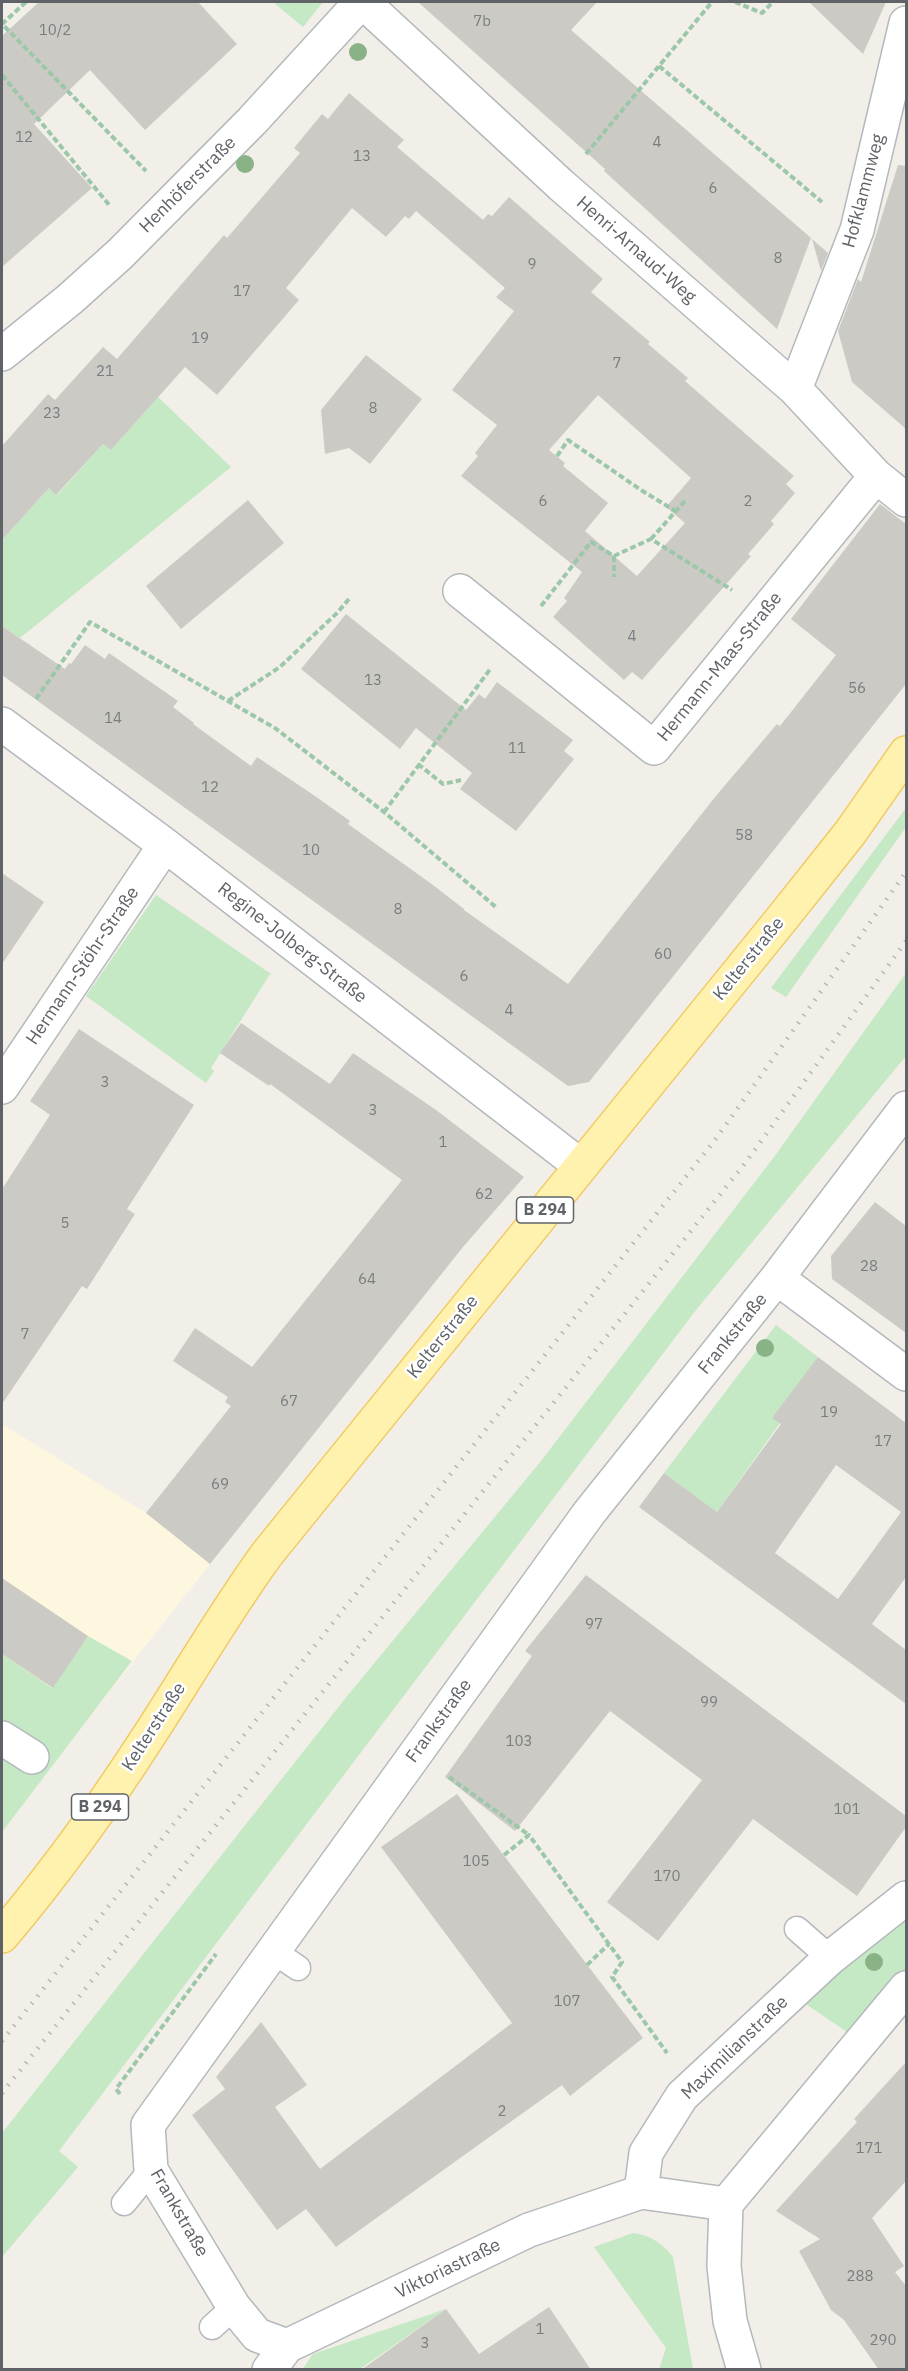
<!DOCTYPE html>
<html>
<head>
<meta charset="utf-8">
<style>
	body { margin:0 }
	#map { position:relative; width:908px; height:2371px; overflow:hidden; background:#f1efe8; font-family:"IBM Plex Sans",sans-serif }
	canvas { display:block }
	.frame { position:absolute; inset:0; border:3px solid #5f6368; pointer-events:none }
</style>
</head>
<body>
<div id="map">
<canvas width="908" height="2371"></canvas>
<div class="frame"></div>
</div>
<script>
const c = document.querySelector('canvas').getContext('2d');
c.lineJoin = 'round';
function fill(path, color) { c.fillStyle = color; c.fill(path, 'evenodd'); }
function strokePath(path, color, width, dash) { c.strokeStyle = color; c.lineWidth = width; c.lineCap = dash ? 'butt' : 'round'; c.setLineDash(dash || []); c.stroke(path); }
function label(font, color, halo, rows, align = 'center') {
  c.font = font + ' "IBM Plex Sans",sans-serif'; c.lineWidth = 5; c.setLineDash([]); c.textBaseline = 'middle'; c.strokeStyle = halo; c.fillStyle = color; for (const [text, x, y, turn = 0] of rows) {
    c.save(); c.translate(x, y); c.rotate((+turn || 0) * Math.PI / 180); c.textAlign = isNaN(turn) ? turn : align; if (halo) c.strokeText(text, 0, 0); c.fillText(text, 0, 0); c.restore();
  }
}
fill(new Path2D(`
	M2,1424L146,1513L210,1564L49,1768L2,1738Z`), '#fef7e0');
fill(new Path2D(`
	M273,2H323L303,27Z
	M158,397L231,467L20,638L2,626V540L49,488L57,495L103,444L111,450Z
	M906,808V827L786,997L771,988Z
	M156,895L274,976L270,974L211,1068L214,1071L206,1083L86,996Z
	M906,973V1056L696,1310L59,2151L78,2167L2,2257V2133L348,1695L541,1461L774,1157Z
	M776,1325L818,1357L780,1423L717,1512L664,1473Z
	M88,1636L132,1661L2,1832V1654L52,1688Z
	M906,1912V1982L856,2038L797,1998Z
	M633,2233C652,2236 662,2243 673,2257L693,2369H659L666,2348L594,2247Z
	M446,2309L360,2369L302,2370L313,2354Z`), '#c5e8c5');
fill(new Path2D(`
	M39,2H198L237,44L145,130L90,70L34,124L92,188L2,267V36Z
	M418,2H597L571,30L811,238L777,329L604,171L605,169Z
	M809,2H886L863,54Z
	M349,93L404,140L397,147L483,220L488,214L492,216L509,197L603,279L591,292L650,342L648,344L688,378L685,381L794,476L786,484L795,493L771,521L774,524L748,554L751,556L642,680L632,672L624,680L553,617L567,601L564,598L582,572L461,476L478,456L475,453L497,425L452,390L514,311L496,297L505,288L416,211L409,219L405,216L386,237L352,208L286,288L299,300L217,395L185,367L111,450L103,444L56,495L49,488L2,540V446L48,394L55,400L103,347L117,359L224,235L227,238L300,153L294,148L322,114L328,119ZM598,395L691,478L666,507L685,523L637,576L585,531L608,503L563,466L565,463L549,450Z
	M898,165L906,166V429L852,382L838,331L858,279L861,282Z
	M812,239L828,253L821,271Z
	M366,355L422,399L370,464L349,448L325,454L321,410Z
	M248,500L284,543L181,629L146,586Z
	M880,504L906,524V684L589,1082L568,1086L2,675V626L65,669L69,663L71,664L85,645L105,659L109,653L178,701L173,707L194,723L193,724L251,766L257,757L315,796L350,821L348,824L433,885L464,909V910L568,984L715,797L777,724L780,726L836,655L791,619Z
	M346,614L466,710L479,694L485,699L497,682L573,740L564,751L574,759L516,831L460,789L472,773L416,728L400,749L301,669Z
	M2,873L44,902L2,964Z
	M241,1023L330,1084L353,1053L436,1110L524,1177L463,1247L210,1564L146,1513L231,1406L225,1402L228,1397L173,1361L195,1328L252,1367L402,1180L270,1084L269,1086L220,1053Z
	M79,1029L194,1105L127,1209L135,1214L87,1289L82,1286L2,1404V1189L50,1115L30,1101Z
	M875,1202L906,1226V1333L832,1279L831,1256Z
	M818,1357L906,1423V1577L872,1624L906,1650V1704L639,1507L664,1473L717,1512L781,1424L772,1418ZM836,1465L901,1512L838,1599L775,1553Z
	M586,1575L906,1816V1827L857,1896L753,1819L658,1941L607,1902L702,1780L610,1711L515,1831L445,1777L532,1656L525,1651Z
	M2,1578L88,1636L53,1688L2,1654Z
	M457,1794L643,2038L570,2096L562,2085L336,2247L306,2209L277,2230L192,2115L225,2089L216,2077L261,2022L307,2085L275,2107L320,2169L512,2023L381,1847Z
	M906,2062V2181L872,2218L904,2266L895,2272L906,2286V2370H879L844,2320L831,2310L799,2251L820,2239L776,2211L857,2122L854,2119Z
	M549,2307L591,2370H361L446,2309L479,2354Z`), '#cccac5');
const lane = new Path2D(`
	M797,1929L830,1958
	M273,1951L298,1968
	M124,2203L151,2170
	M212,2327L234,2307`);
const street = new Path2D(`
	M363,2L561,185L795,389L876,476L906,500
	M2,354L70,299L120,254L252,121L361,2
	M795,389L857,230L906,23
	M460,591L654,748L876,476
	M2,724L165,845L581,1166
	M2,1087L165,845
	M777,1278L906,1374
	M2,1738L32,1757
	M641,2192L646,2153L682,2096L830,1958L906,1898
	M726,2204L724,2266L730,2321L744,2370
	M287,2346L257,2335L234,2307L151,2170L148,2125L589,1513L777,1278L906,1108
	M269,2370L287,2346L529,2230L641,2192L726,2204L906,1988`);
const primary = new Path2D(`
	M2,1936C55,1873 105,1804 150,1734C189,1674 225,1612 267,1554L784,916L850,833L906,753`);
strokePath(lane, '#b5b8bc', 27);
strokePath(street, '#b5b8bc', 36);
strokePath(primary, '#f2c960', 36);
strokePath(new Path2D(`
	M26,2L2,24L146,171
	M735,2L762,13L773,2
	M659,66L822,202
	M2,75L110,206
	M586,154L712,2
	M557,456L568,440L641,490L677,512
	M651,539L685,501
	M614,556V577
	M541,606L591,542L614,556L651,539L732,590
	M36,699L90,622L275,728L384,812L497,908
	M228,701L280,667L337,613L349,599
	M418,764L443,784L461,780
	M384,812L491,668
	M449,1777L529,1835
	M504,1855L529,1835L622,1962L612,1977L667,2053
	M587,1965L609,1944
	M120,2094L116,2089L216,1954`), '#9cc7a9', 4, [6, 3]);
strokePath(lane, '#fff', 24);
strokePath(street, '#fff', 33);
strokePath(primary, '#fff2af', 33);
strokePath(new Path2D(`
	M2,2041L715,1140L906,872
	M2,2093L746,1162L906,941`), '#b6b7b8', 4.5, [1.5, 8]);
c.fillStyle = '#89b387';
for (const [x, y] of [
	[358,52],
	[245,164],
	[765,1348],
	[874,1962]
]) { c.beginPath(); c.arc(x, y, 9, 0, 2 * Math.PI); c.fill(); }
label('15px', '#7a7d7f', null, [
	["7b",482,22],
	["10/2",55,31],
	["12",24,138],
	["4",657,143],
	["13",362,157],
	["6",713,189],
	["8",778,259],
	["9",532,265],
	["17",242,292],
	["19",200,339],
	["7",617,364],
	["21",105,372],
	["8",373,409],
	["23",52,414],
	["6",543,502],
	["2",748,502],
	["4",632,637],
	["13",373,681],
	["56",857,689],
	["14",113,719],
	["11",517,749],
	["12",210,788],
	["58",744,836],
	["10",311,851],
	["8",398,910],
	["60",663,955],
	["6",464,977],
	["4",509,1011],
	["3",105,1083],
	["3",373,1111],
	["1",443,1143],
	["62",484,1195],
	["5",65,1224],
	["28",869,1267],
	["64",367,1280],
	["7",25,1335],
	["67",289,1402],
	["19",829,1413],
	["17",883,1442],
	["69",220,1485],
	["97",594,1625],
	["99",709,1703],
	["103",519,1742],
	["101",847,1810],
	["105",476,1862],
	["170",667,1877],
	["107",567,2002],
	["2",502,2112],
	["171",869,2149],
	["288",860,2277],
	["1",540,2330],
	["290",883,2341],
	["3",425,2344]
]);
for (const [x, y, w] of [
	[545,1210,57],
	[100,1807,57]
]) { const box = new Path2D(); box.roundRect(x - w / 2, y - 13, w, 26, 4.5); c.fillStyle = '#fff'; c.fill(box); strokePath(box, '#5f6368', 1.5); }
label('bold 16px', '#5f6368', null, [
	["B 294",545,1210],
	["B 294",100,1807]
]);
label('18px', '#5f6368', '#fff', [
	["Henhöferstraße",188,185,-45],
	["Hofklammweg",864,191,-75],
	["Henri-Arnaud-Weg",636,250,41],
	["Hermann-Maas-Straße",720,667,-51],
	["Regine-Jolberg-Straße",292,943,38],
	["Kelterstraße",749,959,-51],
	["Hermann-Stöhr-Straße",83,966,-56],
	["Frankstraße",733,1334,-51],
	["Kelterstraße",443,1337,-51],
	["Frankstraße",439,1721,-54],
	["Kelterstraße",154,1727,-57],
	["Maximilianstraße",735,2048,-44],
	["Frankstraße",179,2213,60],
	["Viktoriastraße",448,2269,-26]
]);
</script>
</body>
</html>
